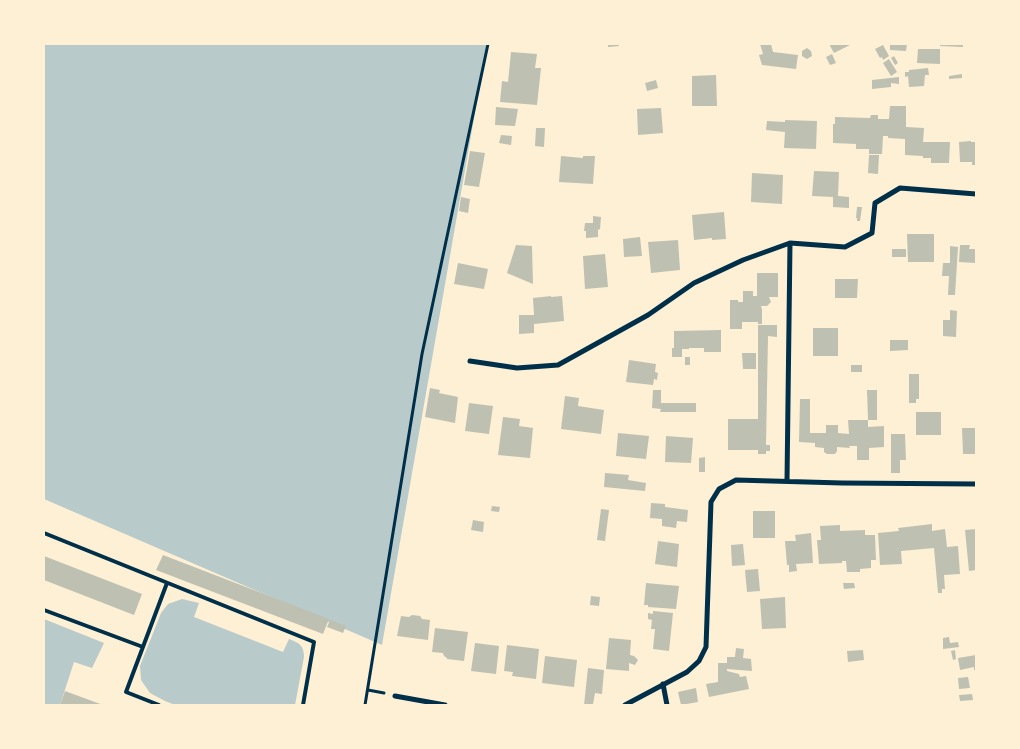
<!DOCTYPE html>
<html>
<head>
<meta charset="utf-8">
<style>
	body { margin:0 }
	#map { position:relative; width:1020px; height:749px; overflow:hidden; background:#fdf0d5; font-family:"Fira Sans Condensed",sans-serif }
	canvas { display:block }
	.frame { position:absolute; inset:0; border:45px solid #fdf0d5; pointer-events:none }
</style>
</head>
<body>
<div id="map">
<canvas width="1020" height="749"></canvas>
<div class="frame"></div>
</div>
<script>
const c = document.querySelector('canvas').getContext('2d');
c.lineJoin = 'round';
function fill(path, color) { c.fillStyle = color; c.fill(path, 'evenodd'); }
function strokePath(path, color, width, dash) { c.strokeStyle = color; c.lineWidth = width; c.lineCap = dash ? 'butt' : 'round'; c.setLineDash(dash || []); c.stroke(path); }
fill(new Path2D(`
	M44,44H487L382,645L44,499Z
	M182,599L199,603L194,617L283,652L289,639C300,643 304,646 304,657L295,705H175L165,701L150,693L141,680L140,666L161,613L168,604Z
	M44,619L104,643L92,668L74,662L60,705H44Z`), '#b9caca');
fill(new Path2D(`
	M608,44H619V46L608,47Z
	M760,44H771L773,52L798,55L796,69L762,65L759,55L763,54Z
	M829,44H852L834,53Z
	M890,44H907L906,51L890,50Z
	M940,44H963V47L940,46Z
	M883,45L889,56L883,60L882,57L880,58L875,49Z
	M807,48L811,51L812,56L807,59L802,56V51Z
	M918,49H940V64L917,63Z
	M511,52L537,54L535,68H541L537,105L500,102L502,81L508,82Z
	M832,54L836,63L830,65L826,57Z
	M894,56L898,63L895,65L891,58Z
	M889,59L897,72L891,76L883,63Z
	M928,68L929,75H925L924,86L909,87L908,76L905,77V72H909V70Z
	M962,74V78L949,79V76Z
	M716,75L717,106H692V76Z
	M899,77V84L891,83V87L872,89V80Z
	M656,80L658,88L647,91L645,83Z
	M890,106H906V127L924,128L923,142H950L949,163H931V158H923V156L905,155V139L888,138V136H883L882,154H869V149H856V144L833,143V124H835V117L870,118L871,115H878V119H889Z
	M496,107L518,109L515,126L495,125Z
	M661,108L663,133L638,135L637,109Z
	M785,120L817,121L816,149L784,148L785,132L766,130L767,121L785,122Z
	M536,128H545L544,147L535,146Z
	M501,135L512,136L511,145L499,143Z
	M971,141V142H976V165H972V162H960L959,142Z
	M470,151L485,153L479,187L464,185Z
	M869,155H879L878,174L868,173Z
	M561,156L583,158V156H595L593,184L559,182Z
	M814,171L839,172L838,196L849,197V208L833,207V197L812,196Z
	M752,173L783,175L782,204L751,202Z
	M461,197L470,199L468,213L459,211Z
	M857,207H862L860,221H857V218H856Z
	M724,212L726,239L712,240V238L694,240L692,215Z
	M593,216L601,217L600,229L598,230V237L586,238V231H584L585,223H593Z
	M907,234H934V262H908Z
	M640,237L642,256L624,257L623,239Z
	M678,240L680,270L651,273L648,242Z
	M516,245L532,246L533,284L507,273Z
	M960,245H970L969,249H976V263L959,262Z
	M950,246L958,247L955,295H948L949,276H942L943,263H950Z
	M892,249H906V257H892Z
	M605,254L608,287L585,289L583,256Z
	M458,263L488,269L484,289L454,284Z
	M757,273H778V297H769L771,302L767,306H761L762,310V324H758V322H742V329H730V300H738V302H743V291H753V296H757Z
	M835,279H858L857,298H835Z
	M551,296V297L562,296L564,321L534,324V333L519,334V315H534L533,298Z
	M950,310L957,311L956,337L943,336V320H950Z
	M758,325H777V337L768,336L766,445H770V451H766V454H758V450H728V419H758Z
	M813,328H838V356H813Z
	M721,330V352H704V348H689V349H682V357H672V348H674V331Z
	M890,340H908V350L890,351Z
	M742,353H756V369H743Z
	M685,357H690V365H685Z
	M629,360L656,364L655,372L658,373L657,380L654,379L653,385L626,382Z
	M851,365H862V372H851Z
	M909,374H919V399H916V403H909Z
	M430,388L440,390L439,393L458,397L455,423L425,417Z
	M653,390H661V403H696V412H660L661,409L652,408Z
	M867,390H877V420H868Z
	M565,396L579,398L578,406L604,410L601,434L561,429Z
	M800,399H810V433H826V425H838V433L849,434L848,420H868V427L884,426V447L869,448V460H857V446H849L850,448L837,447V451L835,454H827L824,452V448L815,447V443L799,442Z
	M469,403L493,406L489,434L465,431Z
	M916,412H941V435H916Z
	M503,417L520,419L519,426L533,428L530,458L498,455Z
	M962,428H976V453H975V454H963Z
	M618,433L649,436L646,459L616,456Z
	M891,434H905L906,460H900V473H891Z
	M666,436L693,438L691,463L665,462Z
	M705,457V472H699V458Z
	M605,473L629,475L628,480L646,483L645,491L604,487Z
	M651,503L665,504V507L688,510L687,522L677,521L676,528L662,526V519L650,518Z
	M492,506L500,507L499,512L491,511Z
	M601,509L609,510L605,541L597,540Z
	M753,511H775V538H753Z
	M473,520L484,522L483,532L471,530Z
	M932,524V531L945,529L947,547L958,546L960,574L944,575L945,589H942V593H938L934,548L901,551L902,564L880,565L878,533L899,531L898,528Z
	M840,525V531L865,530V535H875L876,560H871V568L860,569V572H847L846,561H842V563L819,564L817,540H821L820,526Z
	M976,529V570L969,571L965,530Z
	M811,533L813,563L796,564L797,571L789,572V565H787L785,541H796L795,535Z
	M658,541L679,544L677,567L655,564Z
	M743,544L745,565L732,566L731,545Z
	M163,555L329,619L323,634L156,570Z
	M44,556L142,594L134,615L44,580Z
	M758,569L760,591L747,592L745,570Z
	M646,583L679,586L676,609L648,607V605H644Z
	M843,583H854L855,588L844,589Z
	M591,596L600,597L599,606L590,605Z
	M785,597L786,628L762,629L760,599Z
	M653,611L673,613L669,651L653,649L655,629H651L652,620L648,619V613L653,614Z
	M412,615L420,616L422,619L430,620L428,640L397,636L401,616L409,617Z
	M330,620L346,626L343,633L327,627Z
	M435,628L468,632L464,661L447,659V658L444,656L443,653L432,652Z
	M949,637L950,643L958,642L959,647L943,649V638Z
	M609,638L631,640L630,655L634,656L638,660L635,665L629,663V671L606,669Z
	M475,643L499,646L496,674L471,671Z
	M507,645L539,649L536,679L512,676L513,672L504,671Z
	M736,648L744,649L743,658L751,659L752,671L727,669V671L739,674L740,677L746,676L749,689L709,697L706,684L718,682V663H727V657H735Z
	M863,650L864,660L848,662L847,651Z
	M955,650L956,659L953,660L951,651Z
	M976,655V670H974V667L960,670L958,658Z
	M545,656L577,660L574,687L542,683Z
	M588,668L604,670L602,694L595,693L593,704L584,705Z
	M968,677L970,688L959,689L958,678Z
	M696,688L698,702L681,705L678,692Z
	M65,691L103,705H60Z
	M972,694L973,700L960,701L959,695Z`), '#bec0b2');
strokePath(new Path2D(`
	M368,690L384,693
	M365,705L422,354L488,44`), '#003049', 3);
strokePath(new Path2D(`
	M44,533L314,642L303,705
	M44,610L143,647
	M159,705L126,692L167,583`), '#003049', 4);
strokePath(new Path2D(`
	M470,361L517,368L558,365L648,315L694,283L743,260L790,243L845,247L872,233L875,203L900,188L976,194
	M787,481L790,243
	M663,684L667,705
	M395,696L445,705
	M625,705L687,672L699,661L706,647L711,502L719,489L736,480L842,483L976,484`), '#003049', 5);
</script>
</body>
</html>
